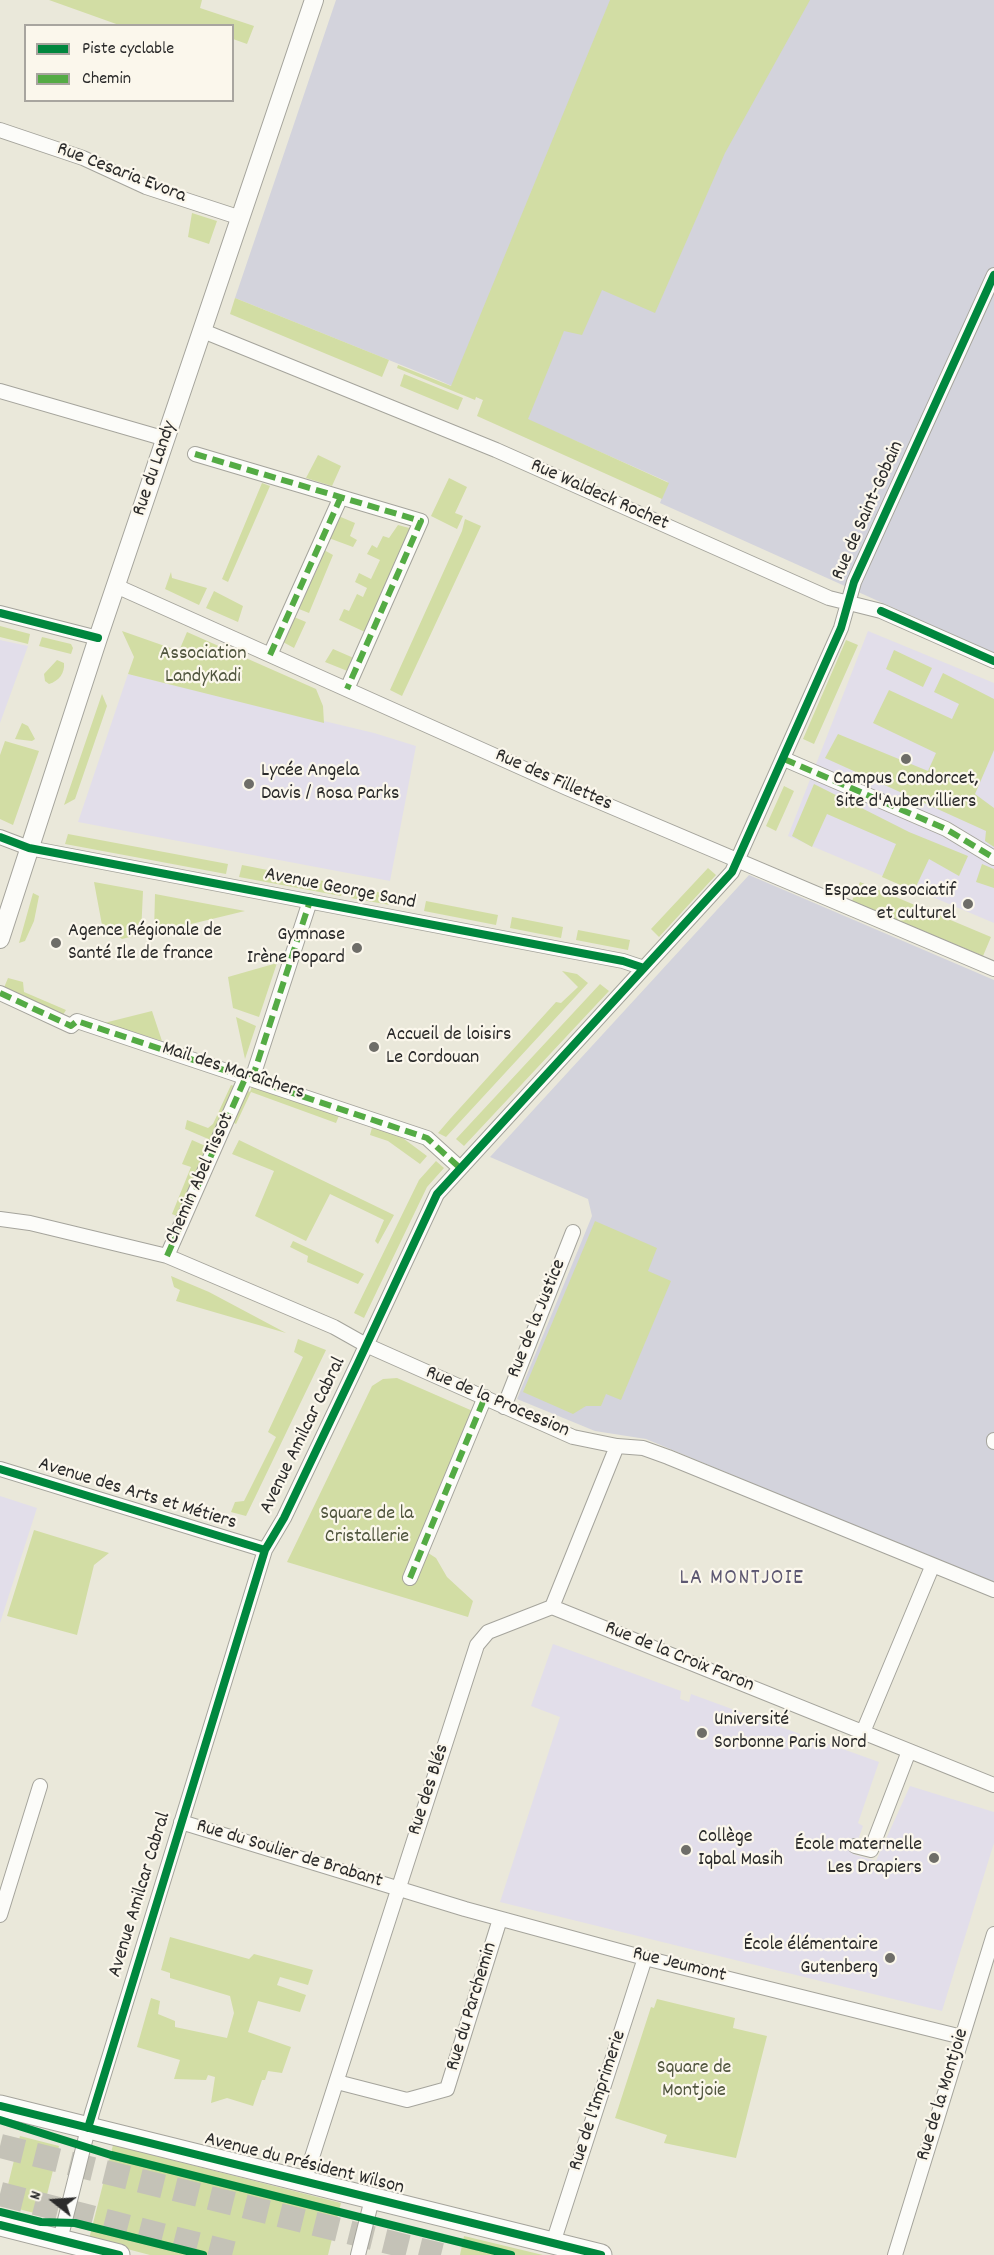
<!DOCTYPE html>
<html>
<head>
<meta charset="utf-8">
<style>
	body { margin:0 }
	#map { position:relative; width:994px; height:2255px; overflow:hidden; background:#eae8da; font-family:Dekko,sans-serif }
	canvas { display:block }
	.legend { position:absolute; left:24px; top:24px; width:210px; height:78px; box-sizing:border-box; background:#fbf7ec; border:2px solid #a8a59f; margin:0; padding:8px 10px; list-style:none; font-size:18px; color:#2b2b2b }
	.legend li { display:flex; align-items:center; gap:12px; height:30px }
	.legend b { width:30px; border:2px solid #a8a59f }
	.north { position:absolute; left:24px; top:2171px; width:60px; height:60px; -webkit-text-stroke:4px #fbf7ec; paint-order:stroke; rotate:287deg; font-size:16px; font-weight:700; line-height:24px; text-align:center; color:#2b2b2b }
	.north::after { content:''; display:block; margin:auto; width:21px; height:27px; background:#2b2b2b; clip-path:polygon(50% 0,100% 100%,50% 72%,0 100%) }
</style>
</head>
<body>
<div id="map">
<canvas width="994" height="2255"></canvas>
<ul class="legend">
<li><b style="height:8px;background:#00873e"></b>Piste cyclable</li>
<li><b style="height:8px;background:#54ab44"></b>Chemin</li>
</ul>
<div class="north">N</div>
</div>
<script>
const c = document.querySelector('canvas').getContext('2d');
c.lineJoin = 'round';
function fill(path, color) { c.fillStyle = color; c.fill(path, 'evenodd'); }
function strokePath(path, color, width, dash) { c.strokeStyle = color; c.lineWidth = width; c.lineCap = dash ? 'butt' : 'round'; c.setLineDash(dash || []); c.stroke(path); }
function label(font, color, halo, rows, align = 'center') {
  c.font = font + ' Dekko,sans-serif'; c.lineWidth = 4.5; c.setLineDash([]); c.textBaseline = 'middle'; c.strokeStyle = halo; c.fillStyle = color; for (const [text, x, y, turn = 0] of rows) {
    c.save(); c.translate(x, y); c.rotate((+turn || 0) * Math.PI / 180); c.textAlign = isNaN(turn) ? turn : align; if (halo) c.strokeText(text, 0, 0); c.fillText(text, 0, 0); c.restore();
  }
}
fill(new Path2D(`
	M868,631L994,683V923L788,836Z
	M0,640L28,646L0,723Z
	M128,674L374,733L416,746L390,881L78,822Z
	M0,1496L37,1508L0,1623Z
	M553,1644L681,1691L680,1699L689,1702L691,1694L800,1734V1743L809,1746L812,1738L879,1762L858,1823L863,1826L853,1854L876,1861L910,1786L994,1812V1843L942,2011L500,1902L560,1717L531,1706Z`), '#e2deea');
fill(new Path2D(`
	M336,0H994V653L660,503L668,482L436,379L235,298Z
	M749,875L994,980V1584L646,1439L595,1431L517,1399L592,1216L588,1199L490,1157Z`), '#d3d3dc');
fill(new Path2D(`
	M49,0H202L200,8L254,26L247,44L233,39L232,26L119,25Z
	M610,0H810L725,153L655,313L602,290L582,335L564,331L528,419L669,483L662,499L477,416L483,400L476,397L475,400L397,368L398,365L451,386Z
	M192,213L217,221L209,244L188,237Z
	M235,298L389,360L382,377L230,314Z
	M404,374L463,398L458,410L400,386Z
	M318,455L341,466L332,486L306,478Z
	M449,478L467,487L455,513L463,516L457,529L431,516Z
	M262,483L270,486L228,582L222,579Z
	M336,515L355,523L350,536L357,540L353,547L326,537Z
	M465,519L481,526L402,696L390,690L462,531Z
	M398,525L413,529L365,632L339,620L344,609L349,611L357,594L363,597L367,588L355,582L359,573L371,579L380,560L367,554L372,545L377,548L383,536L389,538Z
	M324,550L333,555L309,613L299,609L310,575L314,576L318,567L315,565Z
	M171,572L172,578L207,588L199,605L165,589Z
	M214,591L243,606L238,622L206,608Z
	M294,617L306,622L294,648L283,642Z
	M0,626L30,634L28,644L0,637Z
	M122,631L179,651L187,632L316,689L323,706L324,723L128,674L134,657Z
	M42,637L71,644L73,648L71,654L39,646Z
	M846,640L858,645L814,744L803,739Z
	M333,649L356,659L350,672L325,662Z
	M894,650L932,668L923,687L886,669Z
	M57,660L64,663C65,673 59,681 49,684L45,681L44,674Z
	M943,673L994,699V750L975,794L994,808V847L985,841L986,831L825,758L838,734L928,771L936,753L873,723L889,690L952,719L959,704L934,692Z
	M102,694L107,706L75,799L64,805Z
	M22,723L28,726L35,739L32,741L15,739Z
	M5,741L39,751L13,825L0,819V755Z
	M814,784L909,832L968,856L959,876L929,859L914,891L882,877L896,844L827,814L812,847L792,836Z
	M784,786L794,791L776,831L766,826Z
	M68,834L228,864L226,874L65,844Z
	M982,864L994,869V888L976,882Z
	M242,865L344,885L341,896L239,877Z
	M708,868L716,875L659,937L651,929Z
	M94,882L143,891L141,934L122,939L102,925Z
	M860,882L991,937L983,956L852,901Z
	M353,887L392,895L390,905L351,898Z
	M33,893L39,896L34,921L25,941L19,943Z
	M155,894L245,911L154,933Z
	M426,901L498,915L496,925L424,911Z
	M512,917L563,927L561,938L510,928Z
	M578,930L630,940L628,950L576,940Z
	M277,963L259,1017L233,1008L228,977Z
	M562,971L577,974L588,983L446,1137L438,1133L450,1119L556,1002L561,1003L578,987Z
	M8,978L23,982L24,992L66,1010L61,1018L3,990Z
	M600,984L609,991L464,1146L456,1139Z
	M152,1011L162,1041L104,1023Z
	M236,1017L256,1026L245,1059Z
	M253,1083L340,1113L336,1123L251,1092L236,1124L230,1121L244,1089L250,1092Z
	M231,1085L237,1087L213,1141L185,1129L187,1120L208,1128L213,1124Z
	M373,1124L392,1130L427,1156L420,1164L388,1141L370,1135Z
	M192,1140L210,1148L179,1217L172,1214L191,1167L182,1164Z
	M239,1140L394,1215L378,1244L375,1241L384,1220L330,1194L306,1241L255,1216L274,1171L232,1154Z
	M436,1161L444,1168L427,1187L364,1318L354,1313L419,1180Z
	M595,1221L657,1248L648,1271L671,1281L621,1400L606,1394L601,1406H586L573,1414L523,1392Z
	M293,1241L364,1274L358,1284L307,1262L308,1256L290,1247Z
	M171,1276L209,1292L286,1333L176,1301L180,1290L174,1287Z
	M298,1339L326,1350L246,1516L231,1512L235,1502L244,1501L276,1437L268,1432L303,1357L294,1352Z
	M397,1378L475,1412L419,1547L436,1558L447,1577L473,1601L468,1617L287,1562L372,1386L383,1379Z
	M34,1530L109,1553L94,1565L77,1635L7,1616Z
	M170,1937L249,1959L254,1954L313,1970L308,1985L280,1977L277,1985L306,1995L300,2012L258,2001L248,2032L291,2047L282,2073L268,2071L265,2080H262L253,2106L227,2098L211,2103L215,2077L208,2075L206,2080L174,2079L180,2060L137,2047L151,1998L160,2001L158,2014L175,2021V2027L227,2038L234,2013L230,1996L170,1978V1973L161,1970Z
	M657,1999L735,2018L733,2028L767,2036L736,2158L664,2143L667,2135L615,2118L651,2007L654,2008Z
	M20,2136L59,2146L42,2215L3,2205Z
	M113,2145L341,2203L328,2255H150L89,2239Z
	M464,2236L543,2255H460Z`), '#d2dda4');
strokePath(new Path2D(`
	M0,2146L441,2255
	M0,2194L240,2255`), '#c4c2b7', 24, [24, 12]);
const street = new Path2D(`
	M0,130L83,158L146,187L241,218
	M203,331L496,450L829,598L881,611L994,661
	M0,391L166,439
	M195,454L421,521L347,689
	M116,586L567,788L994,969
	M0,613L98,638
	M270,655L340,499
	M784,759L946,829L994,858
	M0,837L29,848L623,961L644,968
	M0,993L71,1026L77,1021L427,1138L460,1168
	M0,1219L30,1223L167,1256L334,1327L366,1345L573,1437L617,1446L643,1448L668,1457L994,1590
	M167,1256L244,1081L254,1073L310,901
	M504,1407L573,1232
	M994,1440V1442
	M0,1469L265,1550
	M410,1578L485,1397
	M552,1607L994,1785
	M863,1732L932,1567
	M181,1822L465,1909L645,1958L962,2037
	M855,1846L871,1850L909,1751
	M0,1915L40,1786
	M337,2082L407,2100L447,2089L500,1919
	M304,2182L477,1645L488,1632L552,1607L617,1446
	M60,2240L92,2113L265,1550L284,1518L358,1363L437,1194L732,872L841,628L854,582L994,275
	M553,2243L645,1958
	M358,2255L372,2199
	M895,2255L994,1934`);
const secondary = new Path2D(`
	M0,939L98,638L314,0`);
const primary = new Path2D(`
	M0,2106L601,2255
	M0,2225L119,2255`);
strokePath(street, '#a5a49c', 16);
strokePath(secondary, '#a5a49c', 20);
strokePath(primary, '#a5a49c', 23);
strokePath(street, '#fcfcf9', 14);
strokePath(secondary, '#fcfcf9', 18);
strokePath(primary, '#fcfcf9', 21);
strokePath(new Path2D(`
	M195,454L421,521L347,689
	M270,655L340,499
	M784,759L946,829L994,858
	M0,993L71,1026L77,1021L427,1138L460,1168
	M167,1256L244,1081L254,1073L310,901
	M410,1578L485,1397`), '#54ab44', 6, [12, 6]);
strokePath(new Path2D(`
	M881,611L994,661
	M0,613L98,638
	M0,837L29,848L623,961L644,968
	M0,1469L265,1550
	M0,2106L601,2255
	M0,2120L111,2155L511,2255
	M88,2128L265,1550L284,1518L358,1363L437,1194L732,872L841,628L854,582L994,275
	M0,2212L41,2222L75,2223L203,2255
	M0,2225L119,2255`), '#00873e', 8);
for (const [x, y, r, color] of [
	[906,759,6,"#6e6d68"],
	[249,784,6,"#6e6d68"],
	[968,904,6,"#6e6d68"],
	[56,943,6,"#6e6d68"],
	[357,948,6,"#6e6d68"],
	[374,1047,6,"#6e6d68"],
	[702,1733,6,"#6e6d68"],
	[686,1850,6,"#6e6d68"],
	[934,1858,6,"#6e6d68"],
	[890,1958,6,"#6e6d68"]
]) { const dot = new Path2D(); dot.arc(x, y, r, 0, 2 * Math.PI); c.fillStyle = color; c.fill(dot); strokePath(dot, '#fbf7ec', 2); }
label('20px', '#2b2b2b', '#fbf7ec', [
	["Rue Cesaria Evora",121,174,21],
	["Rue du Landy",156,469,-71],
	["Rue Waldeck Rochet",599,496,24],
	["Rue de Saint-Gobain",869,511,-66],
	["Rue des Fillettes",553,781,24],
	["Avenue George Sand",340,890,11],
	["Mail des Maraîchers",233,1072,18],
	["Chemin Abel Tissot",201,1179,-66],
	["Rue de la Justice",538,1319,-68],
	["Rue de la Procession",497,1403,23],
	["Avenue Amilcar Cabral",304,1436,-64],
	["Avenue des Arts et Métiers",137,1495,17],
	["Rue de la Croix Faron",679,1658,22],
	["Rue des Blés",430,1790,-72],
	["Rue du Soulier de Brabant",289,1855,17],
	["Avenue Amilcar Cabral",141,1895,-73],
	["Rue Jeumont",679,1966,14],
	["Rue du Parchemin",473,2007,-73],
	["Rue de la Montjoie",944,2095,-73],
	["Rue de l'Imprimerie",599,2101,-72],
	["Avenue du Président Wilson",304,2165,14]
]);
label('20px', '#50553e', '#fbf7ec', [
	["Association",203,655],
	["LandyKadi",203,678],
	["Square de la",367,1515],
	["Cristallerie",367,1538],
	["Square de",694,2069],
	["Montjoie",694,2092]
]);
label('20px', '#2b2b2b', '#fbf7ec', [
	["Lycée Angela",261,772],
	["Davis / Rosa Parks",261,795],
	["Campus Condorcet,",906,780,"center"],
	["Site d'Aubervilliers",906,803,"center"],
	["Espace associatif",956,892,"right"],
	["et culturel",956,915,"right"],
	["Agence Régionale de",68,932],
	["Santé Ile de france",68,955],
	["Gymnase",345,936,"right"],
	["Irène Popard",345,959,"right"],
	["Accueil de loisirs",386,1036],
	["Le Cordouan",386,1059],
	["Université",714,1721],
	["Sorbonne Paris Nord",714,1744],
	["Collège",698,1838],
	["Iqbal Masih",698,1861],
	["École maternelle",922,1846,"right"],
	["Les Drapiers",922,1869,"right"],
	["École élémentaire",878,1946,"right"],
	["Gutenberg",878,1969,"right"]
], 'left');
c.letterSpacing = '1.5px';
label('22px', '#5d5872', '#fbf7ec', [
	["LA MONTJOIE",742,1580]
]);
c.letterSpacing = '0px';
</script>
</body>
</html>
